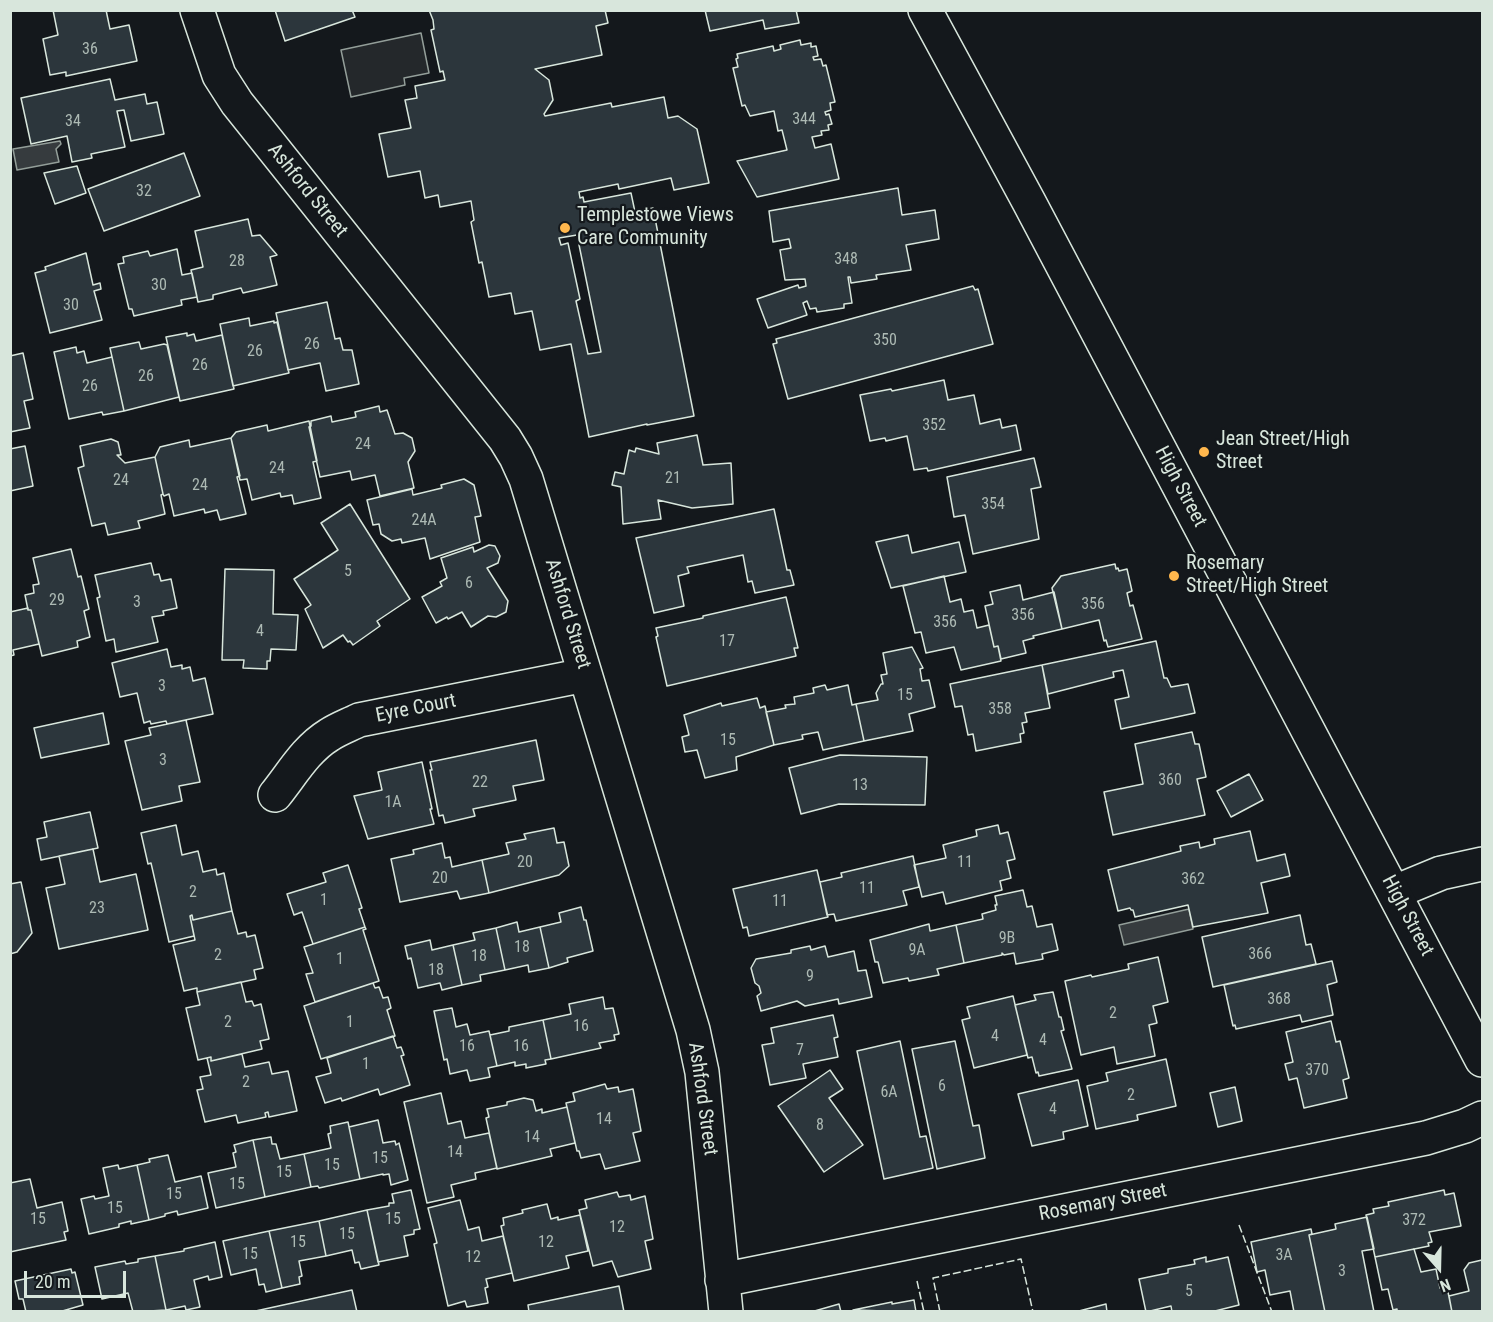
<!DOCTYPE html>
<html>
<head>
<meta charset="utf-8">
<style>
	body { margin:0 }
	#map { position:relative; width:1493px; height:1322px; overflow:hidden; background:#14181c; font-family:"Roboto Condensed",sans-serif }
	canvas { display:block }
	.frame { position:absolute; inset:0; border:12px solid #d8e6dc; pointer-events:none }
	.north { position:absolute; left:1409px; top:1238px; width:60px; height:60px; -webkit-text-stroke:4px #14181c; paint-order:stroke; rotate:160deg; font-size:16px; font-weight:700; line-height:24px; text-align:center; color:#d8e6dc }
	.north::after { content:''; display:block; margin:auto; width:21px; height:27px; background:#d8e6dc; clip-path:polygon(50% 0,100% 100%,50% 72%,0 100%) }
	.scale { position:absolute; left:24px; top:1271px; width:102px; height:27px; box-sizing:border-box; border:3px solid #d8e6dc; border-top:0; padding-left:8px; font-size:18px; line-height:21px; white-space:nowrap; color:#d8e6dc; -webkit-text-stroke:4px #14181c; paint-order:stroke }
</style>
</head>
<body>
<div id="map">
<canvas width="1493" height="1322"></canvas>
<div class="frame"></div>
<div class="north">N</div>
<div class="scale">20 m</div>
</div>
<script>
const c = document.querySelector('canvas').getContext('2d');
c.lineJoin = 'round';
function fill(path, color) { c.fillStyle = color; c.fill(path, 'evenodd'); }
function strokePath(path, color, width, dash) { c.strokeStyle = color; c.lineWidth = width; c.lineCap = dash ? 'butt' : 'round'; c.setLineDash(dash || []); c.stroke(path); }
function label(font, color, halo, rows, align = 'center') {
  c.font = font + ' "Roboto Condensed",sans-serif'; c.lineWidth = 4.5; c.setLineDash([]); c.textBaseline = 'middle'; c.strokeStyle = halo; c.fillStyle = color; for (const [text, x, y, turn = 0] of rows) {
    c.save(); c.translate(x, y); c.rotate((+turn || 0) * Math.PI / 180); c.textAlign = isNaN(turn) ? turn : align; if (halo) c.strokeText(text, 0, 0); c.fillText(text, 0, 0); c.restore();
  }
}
const parking = new Path2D(`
	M421,33L429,73L404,78L405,85L351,97L341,50Z`);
fill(parking, '#24282b');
strokePath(parking, '#939e99', 1.5);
const water = new Path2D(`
	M60,141L61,144L56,149L59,162L17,170L13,149Z
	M1189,909L1193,929L1124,945L1119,925Z`);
fill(water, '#363b3e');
strokePath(water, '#939e99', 1.5);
const building = new Path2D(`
	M53,10H106L110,29L129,25L137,61L66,76V72L50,75L43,39L58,35Z
	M275,10H352L355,17L285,41Z
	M429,10H605L608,23L596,26L602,55L535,69L549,80L553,100L544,114L545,116L611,103L612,107L664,97L668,118L678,116L697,129L709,183L674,190L671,178L619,189L618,184L579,192L580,198L583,197L584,202L631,193L635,212L653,208L694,416L647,425V424L589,437L571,344L540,350L532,311L515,314L511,293L489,297L482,262L479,263L471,222L474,220L471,201L440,207L438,195L425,198L420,171L388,177L379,134L411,128L405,100L417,98L415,86L445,80L443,71L440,72L431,30L434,29L433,20ZM577,235L601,352L588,354L576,301L580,299L568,243L561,245L559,238Z
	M705,10H796L799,23L765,29L763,20L710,31Z
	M800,40L801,45L811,43V47L816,46L818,56L813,57L814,60L821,59L823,66L826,65L835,102L830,103L831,110L825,112L826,115L829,114L832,124L828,125L829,130L821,131L822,135L812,137L815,148L831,144L839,179L757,197L737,161L787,150L782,130L778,131L774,111L750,116L745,105L742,106L733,68L738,67L736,59L738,58L737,54L773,46L774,51L781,49L780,45Z
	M110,79L115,100L145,94L147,104L157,102L164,134L131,141L124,110L117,111L125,147L91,154L92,158L72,162L67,136L31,144L21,98Z
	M184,153L200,196L104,231L88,189Z
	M77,166L86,193L55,204L44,173Z
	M898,188L902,215L935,210L939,239L906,245L911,270L876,275L877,279L851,283L850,277H848L852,303L844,304V308L817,312L816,308L810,309L807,301L803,303L807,315L768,328L757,299L798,285L799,288L806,286L805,279L785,280L780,250L791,248L789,239L773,242L769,211Z
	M248,219L252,236L260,235L277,255L270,257L277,285L243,293L241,288L213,295V299L198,302L191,270L203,267L195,231Z
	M177,249L182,275L192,273L197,297L181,300L182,305L134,316L132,309H129L118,264L124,263L123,257L148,251L150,256Z
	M86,253L93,285L100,283L101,289L94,291L102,320L50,333L35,273L46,270L45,267Z
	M973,286L975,290L978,289L993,344L788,399L773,344L777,343L776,339Z
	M327,302L335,339L340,338L343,350H352L359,384L326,391L320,363L288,370L276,313Z
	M249,318L250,326L274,321V323L277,322L289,373L233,386L220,324Z
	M187,333V336L194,334L196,341L222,335L234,389L180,401L166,337Z
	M139,342L141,349L164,344L167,345L179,397L124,411L110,348Z
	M76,347L77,353L84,351L87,363L112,357L124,411L103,415L102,412L69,419L54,352Z
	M23,353L33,399L24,401L30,428L10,432V356Z
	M944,380L948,400L974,395L980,424L1000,419L1002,428L1016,425L1021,450L928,471L927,468L914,470L907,436L886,441L885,438L870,441L860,395L891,389L892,391Z
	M379,406L380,412L387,410L395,434L403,433L412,438L415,451L408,462L414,488L380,496L375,475L352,480L350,471L320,477L309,427L311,426V421L331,416L332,422L356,417L355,412Z
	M309,421L317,461L313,462L321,498L294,504L292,495L281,497L280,493L252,500L247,479L240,480L231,438L236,432L267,425L268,431Z
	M697,435L703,465L731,463L733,504L692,508L658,500L661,519L623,524L621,487L612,485L615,472L624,474L629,450L635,452L636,448L659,454L657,443Z
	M231,438L240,476L237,477L246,514L220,520L217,510L205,513L204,509L174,516L169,494L164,496L163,494L155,457L160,447L189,440L190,447Z
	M111,439L118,442L121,455H117L125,463L155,457L163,494L161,495L165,514L138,521L140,528L108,535L105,523L92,526L78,468L84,466L80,446Z
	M25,446L33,486L10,491V449Z
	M1034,458L1041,487L1031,489L1039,539L973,554L965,515L954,517L947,477Z
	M464,479L474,485L481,516L475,517L480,542L430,559L425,538L402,543L401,539L392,541L381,534L379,524L373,525L367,500L412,489L413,495L442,488L441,485Z
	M350,504L410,599L377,621L380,626L353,645L350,641L348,642L343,635L323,648L305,609L311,605L294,579L338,550L321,523Z
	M774,509L787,570H790L794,585L755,593L752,581L748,582L743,555L687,567L689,573L678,576L684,606L654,613L636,538Z
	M908,535L912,553L959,542L966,572L891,588L876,542Z
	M489,545L495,546L500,556L498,563L487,568L508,601L506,612L496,617L488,616L471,627L462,612L448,619L447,617L436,623L422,597L442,586L440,582L447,578L441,558L473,547L474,552Z
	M71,549L78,577L81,576L89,609L84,611L90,637L77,641L78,647L42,656L31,610H28L25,595L34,593L33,585L39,584L33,558Z
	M151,563L154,575L159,574L161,581L171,579L177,608L163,611L164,615L152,617L158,642L116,652L114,639L106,641L97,598L100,597L95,575Z
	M1115,564L1116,569L1118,568L1119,571L1127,569L1132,591L1127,593L1130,606L1133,605L1142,639L1108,647L1106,640L1104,641L1099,620L1062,629L1052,588L1061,576Z
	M225,569L274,570L273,614L298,615L296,650L271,649L270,661H267V669L243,668L244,660H222Z
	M944,576L950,602L961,599L964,612L973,610L977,628L989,625L994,647L998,646L1001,661L961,670L954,647L926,653L921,632L915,633L903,586Z
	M1020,585L1023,600L1054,592L1062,629L1033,636L1034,638L1023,641L1026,653L1001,659L998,646L994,647L985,606L993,604L990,592Z
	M786,597L798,648H794L796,656L667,686L656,637L658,636L656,628L703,618V616Z
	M28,608V610H31L39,644L13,650L14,655L10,656V612Z
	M1156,641L1164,678H1167L1171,687L1188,684L1195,713L1121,729L1115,700L1129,697L1123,670L1113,672L1114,677L1048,694L1042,665Z
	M912,647L923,668L920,669L922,681L929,680L935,707L909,714L913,731L864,741L856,704L878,700L876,693L881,684H883L881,675L887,674L883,653Z
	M167,649L171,667L182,665V669L190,667L193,681L205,678L213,714L167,724L166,721L151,724L150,721L144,723L137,693L120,697L112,663Z
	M1042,665L1050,708L1025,713L1027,722L1022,723L1024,733L1020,734L1021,742L976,751L973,734L968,735L962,706L955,707L950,684Z
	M825,685L827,690L848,685L852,705L856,704L864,741L823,750L818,732L802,735L803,739L774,745L766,712L786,708L785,705L795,704L794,697L814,693L813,688Z
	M757,698L760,708L765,706L774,745L736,757L737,770L705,778L697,750L685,752L682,737L689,735L684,715L721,703L722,706Z
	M103,713L109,744L41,758L34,728Z
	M186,720L200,782L179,786L182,801L142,810L125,741L151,735L149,728Z
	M1192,732L1195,744H1199L1206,777L1197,779L1205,815L1113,835L1104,792L1143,784L1135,744Z
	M536,740L544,780L513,786L516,800L473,809L475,816L445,823L443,815L439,816L430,770H432L430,762Z
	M840,755L927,757L925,805L839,804L801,814L789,768Z
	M422,762L432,809H430L434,824L368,839L354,796L382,790L378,772Z
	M1249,774L1263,800L1231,817L1217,791Z
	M90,812L98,848L41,860L37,839L47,837L44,822Z
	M176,825L182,855L198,851L203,872L216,869L217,875L224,873L232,911L193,920L192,915L190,916L194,936L169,942L151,863L148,864L141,833Z
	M998,825L1000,834L1008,832L1015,859L1007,861L1011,878L1000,881L1002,890L946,904L943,892L922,897L914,865L946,858L943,845L977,836L976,830Z
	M554,828L557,843L564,842L569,866L559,875L489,893L482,860L509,854L506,843L526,839L524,834Z
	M1250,831L1257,861L1285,854L1290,876L1261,883L1268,913L1193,927L1188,905L1135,917L1133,910H1131L1130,908L1118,911L1108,870L1181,851L1180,846L1199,842L1200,848L1215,844L1214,839Z
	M442,843L445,858L450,857L452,867L482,860L489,893L460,899L457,891L400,902L391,859L414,854L413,850Z
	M93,849L100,882L136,874L148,930L59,949L46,888L65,884L59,856Z
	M913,856L919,887L903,891L907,905L836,921L834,914L827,915L820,882L842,877L841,873Z
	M348,865L362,908L359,909L365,927L313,944L302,912L294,915L287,894L326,882L323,873Z
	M817,870L828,917L749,936L747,927L743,928L733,889Z
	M21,882L32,933L17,952L10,954V884Z
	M1023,890L1027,907L1032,906L1037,927L1052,924L1058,950L1042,954L1043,959L1016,964L1014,953L1004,955L1002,953V955L964,963L956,925L983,919L982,914L996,910L995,905H997L995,896Z
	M581,907L584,920H586L593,951L567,958L568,962L549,968L540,927L561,922L559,913Z
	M232,911L238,934L246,932L247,937L255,935L263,968L254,970L256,979L197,992V988L184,991L173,945L195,940L190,916L192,915L193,920Z
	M1300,915L1306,945L1311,944L1316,964L1213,987L1202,937Z
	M517,922L519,932L540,927L549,968L529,972L528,965L505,970L496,928Z
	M929,924L930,931L956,925L964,963L937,969L939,975L909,981L908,978L883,983L878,962H875L870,940Z
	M365,927L366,929L363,930L379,981L315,1002L306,974L313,973L304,947Z
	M496,928L505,970L480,975L481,981L462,985L453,945L475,940L473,933Z
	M430,940L432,950L453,945L462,985L442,990L440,983L418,988L411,958L408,959L405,946Z
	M810,946L811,950L825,946L828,957L854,951L858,971L866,970L872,997L839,1004L838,999L805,1006L797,1001L761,1011L757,996L761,993L759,986L755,983L751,968L756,959L791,953V950Z
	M1158,957L1168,1002L1153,1006L1157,1023L1149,1025L1155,1056L1117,1064L1114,1047L1081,1055L1065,981L1091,975L1092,977L1129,969L1128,964Z
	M1332,961L1337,982L1327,985L1333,1015L1302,1022L1300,1015L1236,1029L1235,1025L1233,1026L1224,985Z
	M241,982L246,1002L252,1001L254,1006L261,1004L269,1039L260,1041L262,1049L211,1061V1057L198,1060L186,1008L200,1005L197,992Z
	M373,983L375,988L379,987L383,998L388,997L391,1008L387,1010L395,1036L321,1059L304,1006Z
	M1053,992L1059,1017H1061L1064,1030L1061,1031L1072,1069L1039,1076L1038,1072L1036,1073L1032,1057L1028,1058L1015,1005L1036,1000L1034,995Z
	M1013,996L1027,1055L974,1068L962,1020L970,1018L967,1007Z
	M603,997L605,1009L613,1008L619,1034L614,1035L615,1040L599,1043L601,1048L551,1059L543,1020L571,1014L569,1004Z
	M452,1008L456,1027L467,1024L470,1035L489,1031L497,1066L488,1068L490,1077L470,1081L467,1070L450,1074L447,1059L444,1060L434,1011Z
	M833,1015L838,1037L834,1038L838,1057L803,1064L806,1078L770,1085L762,1045L774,1043L771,1028Z
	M543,1020L551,1059L545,1060L546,1064L526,1068V1064L515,1066V1062L497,1066L490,1035L509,1031V1027Z
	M1331,1021L1336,1042L1340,1041L1349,1078L1343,1080L1347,1098L1304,1108L1297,1078L1289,1080L1285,1064L1293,1062L1286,1032Z
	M393,1036L397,1048L401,1047L404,1055L401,1056L410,1085L380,1095L378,1089L342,1101L341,1098L325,1103L316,1077L331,1073L327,1058Z
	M900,1041L920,1137L926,1136L933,1168L884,1179L857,1051Z
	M955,1041L973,1126L979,1125L985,1158L937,1169L912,1049Z
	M242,1054L245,1067L269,1062L272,1074L288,1071L297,1111L269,1117L268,1112L265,1113L266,1117L238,1123L236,1115L205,1122L197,1090L203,1089L200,1077L211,1075L207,1058L211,1057V1061Z
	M1166,1059L1176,1106L1137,1115L1138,1120L1096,1129L1087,1086L1108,1081L1106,1073Z
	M830,1070L843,1089L829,1098L863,1145L824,1172L778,1106Z
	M1078,1080L1088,1126L1063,1132L1064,1139L1032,1146L1018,1094Z
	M605,1084L607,1089L618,1087L619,1092L633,1089L641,1131L633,1133L640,1161L605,1169L600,1154L581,1158L579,1151H577L566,1103L575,1101L573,1093Z
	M1235,1087L1242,1121L1218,1127L1210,1093Z
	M441,1093L448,1124L461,1121L465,1138L489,1133L497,1168L475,1173L476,1179L451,1185L454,1197L427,1203L404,1102Z
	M524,1098L533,1100L536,1111L542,1109V1113L567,1107L575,1143L550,1149L552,1156L497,1169L486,1118L489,1117L487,1109L507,1105V1102Z
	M378,1120L383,1143L395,1141L396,1145L399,1143L408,1180L391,1185L389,1174L383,1175V1174L360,1179L349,1127Z
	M348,1122L360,1179L319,1188L318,1186L311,1187L304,1154L331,1148L328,1134L331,1133L330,1126Z
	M271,1137L272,1144H276L280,1159L304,1154L311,1187L265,1197L253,1140Z
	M253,1140L265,1197L216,1208L208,1173L236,1167L233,1153L236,1152L234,1145Z
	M168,1155L175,1182L201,1176L208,1208L178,1215L177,1211L165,1214V1216L149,1220L137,1165L150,1162L149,1159Z
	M118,1165L119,1169L137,1165L149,1220L131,1224V1221L119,1224V1227L89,1234L81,1199L94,1196L95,1199L109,1196L103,1168Z
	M30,1179L37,1208L62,1202L68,1231L64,1232L66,1240L10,1252V1183Z
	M411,1190L420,1229L414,1230V1234L404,1236L408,1256L378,1262L367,1210L389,1206V1203H394L392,1194Z
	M1444,1190L1445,1195L1454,1193L1461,1226L1429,1232L1432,1242L1428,1243L1429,1246L1375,1257L1366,1215L1374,1213L1373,1209L1389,1206L1388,1202Z
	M617,1192L619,1197L630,1195L631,1200L645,1196L653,1239L645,1241L651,1269L618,1277L612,1261L593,1266L579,1210L587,1208L585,1200Z
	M460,1200L468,1230L479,1227L482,1241L503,1236L512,1273L486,1279L488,1287L485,1288L488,1303L467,1307L465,1301L448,1306L434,1244L437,1243L428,1208Z
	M547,1204L551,1219L558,1217V1220L580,1215L588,1251L566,1256L569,1268L514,1281L501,1226L504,1225L503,1218L523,1213L522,1210Z
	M367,1210L379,1265L361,1269L359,1262L355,1263L352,1250L326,1256L319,1221Z
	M1367,1217L1374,1249L1362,1251L1374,1312H1325L1309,1235L1336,1229L1335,1224Z
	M319,1221L326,1256L299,1261L302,1276L299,1277L300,1284L282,1288L269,1231Z
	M1311,1229L1312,1234L1309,1235L1325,1312H1294L1290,1291L1270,1295L1265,1270L1257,1272L1251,1242Z
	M269,1231L282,1288L266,1292L264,1284L259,1285L256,1269L231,1275L223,1241Z
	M215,1242L222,1277L209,1280L208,1276L194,1280L200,1307L186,1310L185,1306L166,1310L155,1256L184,1251V1249Z
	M1414,1249L1421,1272L1436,1269L1440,1288L1447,1287L1452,1312H1397V1309L1393,1310L1388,1289L1382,1290L1375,1257Z
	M155,1256L166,1310L133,1312L128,1293L102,1299L95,1267L125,1261L126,1264L138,1262V1259Z
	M1206,1257V1262L1228,1257L1239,1305L1211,1312H1172L1171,1306L1146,1312L1139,1279L1168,1273V1269L1195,1264L1194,1260Z
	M1482,1260V1312H1452L1449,1296L1469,1291L1464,1270L1469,1263Z
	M71,1269L72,1273L75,1272L83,1305L59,1312H26L23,1299H19L15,1281Z
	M619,1286L624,1312H529L528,1305Z
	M352,1290L357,1312H251Z
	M914,1300L916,1312L853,1310L892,1302V1304Z
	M839,1304L841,1312H811Z
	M1106,1304L1107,1312H1075Z`);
fill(building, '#2c363c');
strokePath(building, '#d8e6dc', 1.5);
const minor = new Path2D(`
	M197,10L219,75L237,103L505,439L516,457L526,479L693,1030L702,1072L726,1312
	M275,795C292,774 306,749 329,735C338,729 349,725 359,720L585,675
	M1395,892L1441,873L1482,864
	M722,1280L1426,1138L1465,1126L1482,1118`);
const major = new Path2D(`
	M925,10L1029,202L1482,1060`);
strokePath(minor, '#d8e6dc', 36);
strokePath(major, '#d8e6dc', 36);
strokePath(minor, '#14181c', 33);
strokePath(major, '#14181c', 33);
strokePath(new Path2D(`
	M1239,1225L1272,1312
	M917,1281L924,1312
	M940,1312L933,1278L1021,1259L1033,1312`), '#d8e6dc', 1.5, [8, 3]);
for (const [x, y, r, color] of [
	[565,228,6,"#ffb74d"],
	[1204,452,6,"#ffb74d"],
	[1174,576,6,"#ffb74d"]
]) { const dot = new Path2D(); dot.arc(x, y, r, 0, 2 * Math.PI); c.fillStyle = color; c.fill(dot); strokePath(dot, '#14181c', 2); }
label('16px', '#adbab4', null, [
	["36",90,50],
	["344",804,120],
	["34",73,122],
	["32",144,192],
	["348",846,260],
	["28",237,262],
	["30",159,286],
	["30",71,306],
	["350",885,341],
	["26",312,345],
	["26",255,352],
	["26",200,366],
	["26",146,377],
	["26",90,387],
	["352",934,426],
	["24",363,445],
	["24",277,469],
	["21",673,479],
	["24",121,481],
	["24",200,486],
	["354",993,505],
	["24A",424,521],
	["5",348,572],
	["6",469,584],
	["29",57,601],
	["3",137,603],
	["356",1093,605],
	["356",1023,616],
	["356",945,623],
	["4",260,632],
	["17",727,642],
	["3",162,687],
	["15",905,696],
	["358",1000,710],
	["15",728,741],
	["3",163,761],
	["360",1170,781],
	["22",480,783],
	["13",860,786],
	["1A",393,803],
	["20",525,863],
	["11",965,863],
	["20",440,879],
	["362",1193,880],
	["11",867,889],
	["2",193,893],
	["1",324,901],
	["11",780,902],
	["23",97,909],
	["9B",1007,939],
	["18",522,948],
	["9A",917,951],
	["366",1260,955],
	["2",218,956],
	["18",479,957],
	["1",340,960],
	["18",436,971],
	["9",810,977],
	["368",1279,1000],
	["2",1113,1014],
	["2",228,1023],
	["1",350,1023],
	["16",581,1027],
	["4",995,1037],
	["4",1043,1041],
	["16",467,1047],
	["16",521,1047],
	["7",800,1051],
	["1",366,1065],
	["370",1317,1071],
	["2",246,1083],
	["6",942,1087],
	["6A",889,1093],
	["2",1131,1096],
	["4",1053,1110],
	["14",604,1120],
	["8",820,1126],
	["14",532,1138],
	["14",455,1153],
	["15",380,1159],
	["15",332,1166],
	["15",284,1173],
	["15",237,1185],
	["15",174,1195],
	["15",115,1209],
	["15",38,1220],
	["15",393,1220],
	["372",1414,1221],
	["12",617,1228],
	["15",347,1235],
	["15",298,1243],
	["12",546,1243],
	["15",250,1255],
	["3A",1284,1256],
	["12",473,1258],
	["3",1342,1272],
	["5",1189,1292]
]);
label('20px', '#d8e6dc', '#14181c', [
	["Ashford Street",307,191,51],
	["High Street",1180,487,62],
	["Ashford Street",567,614,73],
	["Eyre Court",416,709,-11],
	["High Street",1407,916,62],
	["Ashford Street",702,1099,82],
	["Rosemary Street",1103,1203,-11]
]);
label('20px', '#d8e6dc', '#14181c', [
	["Templestowe Views",577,216],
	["Care Community",577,239],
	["Jean Street/High",1216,440],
	["Street",1216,463],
	["Rosemary",1186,564],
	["Street/High Street",1186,587]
], 'left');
</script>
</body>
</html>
